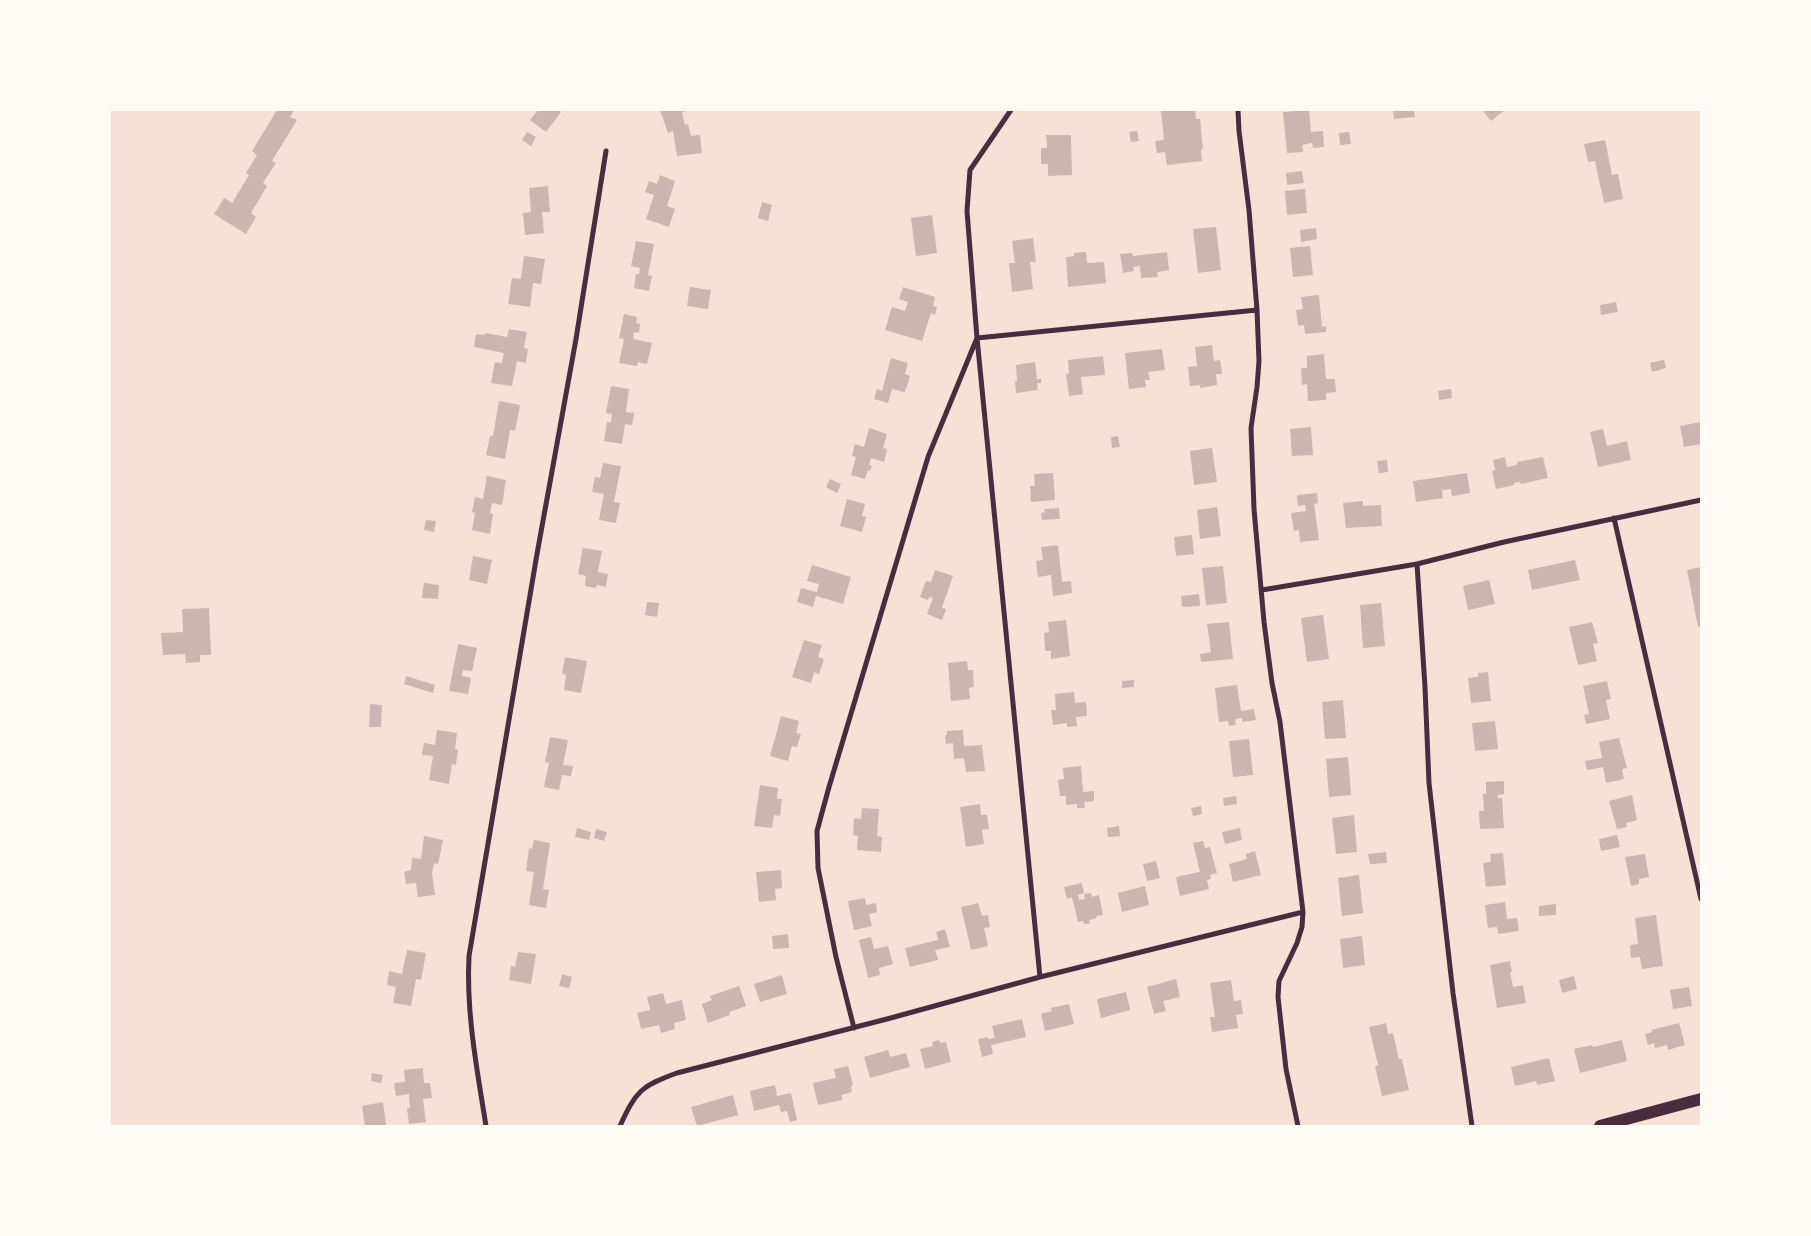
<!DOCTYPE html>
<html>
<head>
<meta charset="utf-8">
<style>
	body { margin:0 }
	#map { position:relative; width:1811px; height:1236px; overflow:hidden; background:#f7e1d7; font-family:Inter,sans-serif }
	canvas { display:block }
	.frame { position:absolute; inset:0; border:111px solid #fffaf5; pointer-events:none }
</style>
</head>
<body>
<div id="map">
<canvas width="1811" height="1236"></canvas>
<div class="frame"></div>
</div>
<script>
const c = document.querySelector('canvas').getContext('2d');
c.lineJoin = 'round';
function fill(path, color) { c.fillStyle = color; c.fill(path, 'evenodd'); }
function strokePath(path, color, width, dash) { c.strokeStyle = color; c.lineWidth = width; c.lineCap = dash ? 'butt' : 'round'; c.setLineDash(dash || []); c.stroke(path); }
fill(new Path2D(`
	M277,110H294L290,117L297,120L272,161L276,163L263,183L267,186L251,213L256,217L246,234L214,214L224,198L232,203L249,175L246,173L257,155L252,151Z
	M538,110H559L561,112L546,132L530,120Z
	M660,110H688L682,113L685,125L688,124L691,136L700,135L702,153L677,156L673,131L668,133Z
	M1170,110H1195L1196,119H1200L1203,149H1201L1202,161L1167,165L1165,152L1157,153L1155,141L1164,140L1161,111Z
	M1309,110L1311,132L1323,131L1324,147L1313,148L1312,143L1302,145L1303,152L1287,153L1283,112Z
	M1393,110H1414L1415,117L1394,119Z
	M1482,110H1505L1491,121Z
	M1137,131L1139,141L1131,142L1129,132Z
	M527,132L536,137L531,146L522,140Z
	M1349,132L1351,144L1340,145L1339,133Z
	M1046,135H1071L1072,175L1048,176V164H1041V148H1047Z
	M1605,140L1612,175L1618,174L1623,199L1604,203L1595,161L1588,162L1584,144Z
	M1302,171L1304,183L1287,185L1286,173Z
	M660,175L675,181L667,206L675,209L669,227L646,219L654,195L645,192L649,181L657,184Z
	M548,186L550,212H542L544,233L525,235L523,213L531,212L529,188Z
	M1305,189L1307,213L1287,215L1285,191Z
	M762,202L772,205L768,221L758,218Z
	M932,215L937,253L916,256L911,218Z
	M1216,227L1221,270L1198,273L1193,229Z
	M1316,228L1317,239L1301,242L1300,230Z
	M1033,238L1036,262H1030L1033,289L1012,292L1009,263H1015L1012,241Z
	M636,241L654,244L648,275L652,276L649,291L634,288L636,274H639L640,268L631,266Z
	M1310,246L1313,275L1293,277L1290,248Z
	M1086,252L1087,263L1104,262L1106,283L1068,287L1066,257L1074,256V253Z
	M1167,252L1169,270L1157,272L1158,277L1141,278L1140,266L1133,267L1134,271L1123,273L1120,254L1132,253L1133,256Z
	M524,256L545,259L541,284L533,283L530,307L508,304L512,278L521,279Z
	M690,287L711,290L708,309L687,306Z
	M903,287L935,297L933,306L937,307L935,315L931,313L922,341L885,330L892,307L905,311L908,302L899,299Z
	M1319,295L1322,327L1326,326V332L1305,334L1304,325L1298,326L1296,310L1303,309L1301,297Z
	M1616,302L1618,312L1601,315L1600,305Z
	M624,314L637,317L636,323L640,324L639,333L634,332L633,339L652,343L647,364L638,362L637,366L619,363L624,339L619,338Z
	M509,329L527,332L524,348L528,349L526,363L517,361L512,386L491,383L495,362L502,363L504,353L474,347L476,334L485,335V333L507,337Z
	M1212,345L1214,361L1220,360L1222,374H1216L1217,385L1200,388V385L1190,386L1188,367L1197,366L1195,347Z
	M1162,349L1165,370L1148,372L1150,380H1145L1146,387L1129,389L1125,353Z
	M1324,354L1326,379H1335L1336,392L1326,393V400L1308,401L1307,384L1302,385L1301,368H1307V356Z
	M1103,356L1105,375L1081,377L1083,394L1069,396L1066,374L1069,373L1068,360Z
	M891,358L908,363L905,374L910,376L905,392L892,389L888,403L874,399L877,389L882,391Z
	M1664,360L1666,368L1652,372L1650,363Z
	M1035,362L1037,379H1041V383H1037L1038,390L1016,393L1015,381H1017L1016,365Z
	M611,386L629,389L626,412L634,413L632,425L625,424L622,444L604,441L607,422H611L612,414L606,413Z
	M1451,389L1452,398L1439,400L1438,391Z
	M499,401L520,405L515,431L510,430L505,459L486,455L490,436H493Z
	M1701,422V444L1684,447L1680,426Z
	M1311,427L1313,455L1292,456L1290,429Z
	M869,428L887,434L883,448L887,449L884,462L871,458L869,465L872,466L870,471L868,470L865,479L851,475L856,457L852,456L855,444L864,447Z
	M1603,429L1607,446L1627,441L1631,460L1598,467L1590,432Z
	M1118,436L1120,447L1112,448L1111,437Z
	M1212,448L1217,482L1194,485L1190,451Z
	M1505,457L1507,467L1517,465V462L1543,457L1548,478L1521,484L1520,482L1514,483V485L1496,489L1492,471L1495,470L1493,460Z
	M1387,460L1388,472L1379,473L1377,461Z
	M603,463L621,466L614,502L620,503L616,523L599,520L604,494L592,492L595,477L600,478Z
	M1053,473L1055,500L1031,502L1030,486H1035L1034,474Z
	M1467,473L1470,493L1452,496L1451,489L1442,490L1443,498L1416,502L1413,481Z
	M487,476L506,480L502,505L492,503L490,513L493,514L490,534L472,530L475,513L472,512L475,497L483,499Z
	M830,479L841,484L837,493L826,487Z
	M1317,493L1318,503L1314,504L1319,540L1300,542L1299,530L1294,531L1291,513L1306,511L1305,505L1298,506L1297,495Z
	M847,499L865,504L862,516L866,517L862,532L840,526Z
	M1363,501V506L1381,505L1382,526L1346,528L1343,503Z
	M1217,507L1221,536L1200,539L1197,510Z
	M1059,508L1060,519L1042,520L1041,513L1045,512L1044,509Z
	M426,520L436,521L434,532L424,530Z
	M1192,535L1194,554L1176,556L1174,537Z
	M1058,545L1062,582L1071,581L1072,593L1053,596L1051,575L1038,577L1036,561L1043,560L1041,547Z
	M583,548L602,551L598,572L608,574L606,587L597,585L596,588L585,586L586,576L578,574Z
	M473,556L492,560L487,584L469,580Z
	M1575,560L1580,580L1532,590L1528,570Z
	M812,565L851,577L843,604L816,596L813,607L797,602L801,588L817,592L819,584L807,581Z
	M1223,566L1227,603L1206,605L1202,568Z
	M1701,567V626L1698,627L1687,570Z
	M935,570L953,576L942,608L946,609L942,620L927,614L933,598L929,597L928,600L920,597L926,581L931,582Z
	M1489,580L1495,604L1468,610L1463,586Z
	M424,583L439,585L438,599L422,598Z
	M1199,594L1200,606L1182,607L1181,596Z
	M647,602L659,603L657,617L645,615Z
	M1381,603L1385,646L1363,648L1360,605Z
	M209,608L211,655H200V662L186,663L185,654L163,655L161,633L183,632L182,609Z
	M1323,615L1329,659L1307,662L1301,618Z
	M1066,620L1070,656L1051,659V651H1045L1044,633L1049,632L1048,622Z
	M1229,622L1233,659L1201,662L1200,654L1211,652L1207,624Z
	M1592,622L1598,643L1593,644L1597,661L1578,665L1569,627Z
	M804,640L822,645L818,657L824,659L819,674L814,672L811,683L792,677Z
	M458,644L477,648L472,671L463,670L462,676L471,678L468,694L449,691Z
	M565,657L587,661L581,693L564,690L566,675L562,674Z
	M967,661L968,670H973L974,687L969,688L970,699L951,701L948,663Z
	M1488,672L1491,701L1471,703L1468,678L1478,677V673Z
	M406,676L435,685L433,693L404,684Z
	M1134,680V687L1122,688V681Z
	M1607,681L1611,699L1606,700L1610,719L1586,724L1584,715L1589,714L1583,686Z
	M1237,685L1241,711L1254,709L1256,720L1242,722V718L1235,719L1236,725L1229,726L1228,721L1219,722L1215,688Z
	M1074,692L1075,703L1086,702L1087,716L1076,717L1077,726L1067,727V723L1053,725L1051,710H1056L1055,694Z
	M1343,700L1346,738L1325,739L1322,702Z
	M370,704L382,705L381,727H369Z
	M781,716L799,721L796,733L801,734L797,747L792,746L788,761L770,756Z
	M1495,721L1498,749L1475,751L1472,723Z
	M437,730L457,733L455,749L458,750L456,765L452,764L449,784L429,780L433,756L422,755L424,743L435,745Z
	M963,730L964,746L982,745L985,771L966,772L964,758L954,759L953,743L946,744L945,735H947V731Z
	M550,737L568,740L563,765L573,766L571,776L562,775L559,790L544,787L549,763L545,762Z
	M1619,738L1627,768L1622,769L1624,779L1606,783L1603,767L1587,770L1585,761L1602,758L1599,742Z
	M1249,739L1253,775L1233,777L1229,741Z
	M1348,757L1351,795L1329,797L1326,759Z
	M1081,766L1083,792L1094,791V801L1084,802L1085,808H1077V804L1066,805V796H1060L1058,780L1064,779L1063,768Z
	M1504,781V794L1498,795V798H1502L1504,828L1480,829L1479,811H1484L1483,794H1486V782Z
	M760,785L778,788L777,799H782L780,816L774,815L772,828L754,826Z
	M1632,795L1637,820L1626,823L1627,827L1617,829L1609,801Z
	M1236,796L1237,804L1224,806L1223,798Z
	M980,804L981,815H987L989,829L982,830L984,844L966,847L960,807Z
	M1201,806L1202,814L1193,816L1191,808Z
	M862,808L879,809L877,836L882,837L881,852L857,850L858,836L853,835L854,818L861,819Z
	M1354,815L1357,852L1336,854L1332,818Z
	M1119,826L1120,836L1108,837L1107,828Z
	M577,828L591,832L589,840L575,837Z
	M1240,828L1242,840L1225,844L1222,832Z
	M596,829L607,832L604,841L594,838Z
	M1617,835L1620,847L1601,851L1599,839Z
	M424,836L443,840L438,864L434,863L432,873L435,895L418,897L416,883L406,884L404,872L411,870L412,858L421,859Z
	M534,840L550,843L543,889L549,890L546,908L529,905L534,872L526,871L529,848L532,849Z
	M1203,841L1205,848L1210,847L1217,873L1210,875L1211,879L1207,880L1209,889L1180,896L1176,877L1200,872L1193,843Z
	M1255,851L1261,875L1233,882L1229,864L1247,859L1246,854Z
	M1386,852L1387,863L1370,864L1368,854Z
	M1503,853L1506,885L1486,887L1483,863L1491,862L1490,854Z
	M1645,854L1649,877L1639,879V884L1631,886L1625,857Z
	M1156,861L1160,878L1147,881L1143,864Z
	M781,870L782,888L775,889L776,900L759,902L756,872Z
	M1359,875L1363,913L1342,916L1338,878Z
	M1082,883L1084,893L1078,895L1079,900L1085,899L1084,894L1091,893L1092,897L1099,895L1103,915L1096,916L1097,918L1089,920L1090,923L1084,924L1083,921L1078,922L1072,897L1067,899L1064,887Z
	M1145,886L1149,905L1122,912L1118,893Z
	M865,898L866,905L876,903L877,912L869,914L872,926L854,930L848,901Z
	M1505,902L1507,919L1517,918L1519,931L1498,934L1497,927L1488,928L1485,905Z
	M978,903L982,916L988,915L990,927L984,928L988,946L971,950L961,907Z
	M1556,904V915L1539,916V906Z
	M1656,915L1663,966L1642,969L1640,957L1631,958L1630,945L1638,944L1635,918Z
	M945,929L950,947L935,950L938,960L910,967L905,948L938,940L936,932Z
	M788,934L789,948L773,949L772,936Z
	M1362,936L1365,965L1343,968L1340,939Z
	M871,937L874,949L888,946L893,964L879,968L880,975L868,978L859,940Z
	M407,950L426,953L421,980L416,979L411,1006L393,1003L396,987L387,985L389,971L402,974Z
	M518,952L536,954L531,984L509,980L511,966L515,967Z
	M1510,961L1512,972H1510L1513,987L1523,985L1526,1003L1497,1008L1490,965Z
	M562,974L572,977L569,988L559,986Z
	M782,975L787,994L760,1002L754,984Z
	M1574,976L1577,989L1562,993L1559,980Z
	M1176,979L1180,997L1163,1001L1166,1011L1154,1014L1147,987Z
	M1231,980L1234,1001L1241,1000L1243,1014L1236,1015L1238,1028L1212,1032L1210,1017H1215L1210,983Z
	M739,986L746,1006L729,1012L730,1015L708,1023L702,1004L712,1000L710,996Z
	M1689,987L1692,1006L1673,1009L1670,990Z
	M1126,992L1130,1010L1101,1018L1097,999Z
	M663,993L666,1004L682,1000L686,1020L674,1023L675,1029L661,1033L659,1025L641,1029L637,1013L650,1010L647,997Z
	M1069,1004L1074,1024L1045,1031L1041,1014L1052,1011L1051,1008Z
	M1022,1019L1026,1037L991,1045L993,1054L982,1057L978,1039L988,1037V1039L995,1038L992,1026Z
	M1386,1023L1388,1034L1393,1033L1399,1059H1402L1409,1090L1382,1096L1375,1066L1378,1065L1369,1027Z
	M1679,1023L1685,1045L1668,1050L1667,1045L1655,1048L1654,1043L1648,1045L1645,1034L1652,1032L1651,1030Z
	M939,1040L940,1043L946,1042L951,1062L925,1069L920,1049L933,1046L932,1042Z
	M1622,1040L1627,1061L1580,1073L1574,1049L1592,1045L1593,1047Z
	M888,1050L890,1057L906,1053L910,1067L870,1078L864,1057Z
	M1549,1058L1555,1081L1537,1085L1536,1081L1515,1086L1511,1067Z
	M848,1066L853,1085L851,1086L852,1092L841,1095L842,1100L818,1105L813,1083L836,1078L834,1069Z
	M423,1068L424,1083H430L432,1098L423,1099L426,1122L409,1124L407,1108H410L409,1094L396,1096L394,1083L405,1082L404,1070Z
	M372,1073L383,1075L381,1083L371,1081Z
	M775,1085L777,1096L791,1093L797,1120L790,1122L787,1111L781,1112L779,1105L754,1111L750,1091Z
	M733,1095L738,1115L697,1126L691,1107Z
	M383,1102L386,1125L365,1126L362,1106Z`), '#ccb4b1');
strokePath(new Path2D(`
	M1011,110L970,170L967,211L977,338L1040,977
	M1238,110L1239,131L1249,210L1257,310L1259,361L1257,387L1251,428L1254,509L1264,622L1272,683L1280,722L1303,912L1302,927L1297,943L1279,981L1278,997L1286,1069L1298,1126
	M1614,518L1701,899
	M1417,564L1425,687L1429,783L1453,993L1472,1126
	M1262,590L1417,564L1504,542L1701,500
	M854,1028L836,957L818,868L817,831L829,787L928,457L977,338L1257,310
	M486,1126C477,1069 466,1013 469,956L537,554L576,339L606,151
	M620,1126C636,1091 641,1086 677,1073L887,1019L1040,977L1303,912`), '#4a2c40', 5);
strokePath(new Path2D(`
	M1600,1126L1701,1099`), '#4a2c40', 12);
</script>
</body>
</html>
